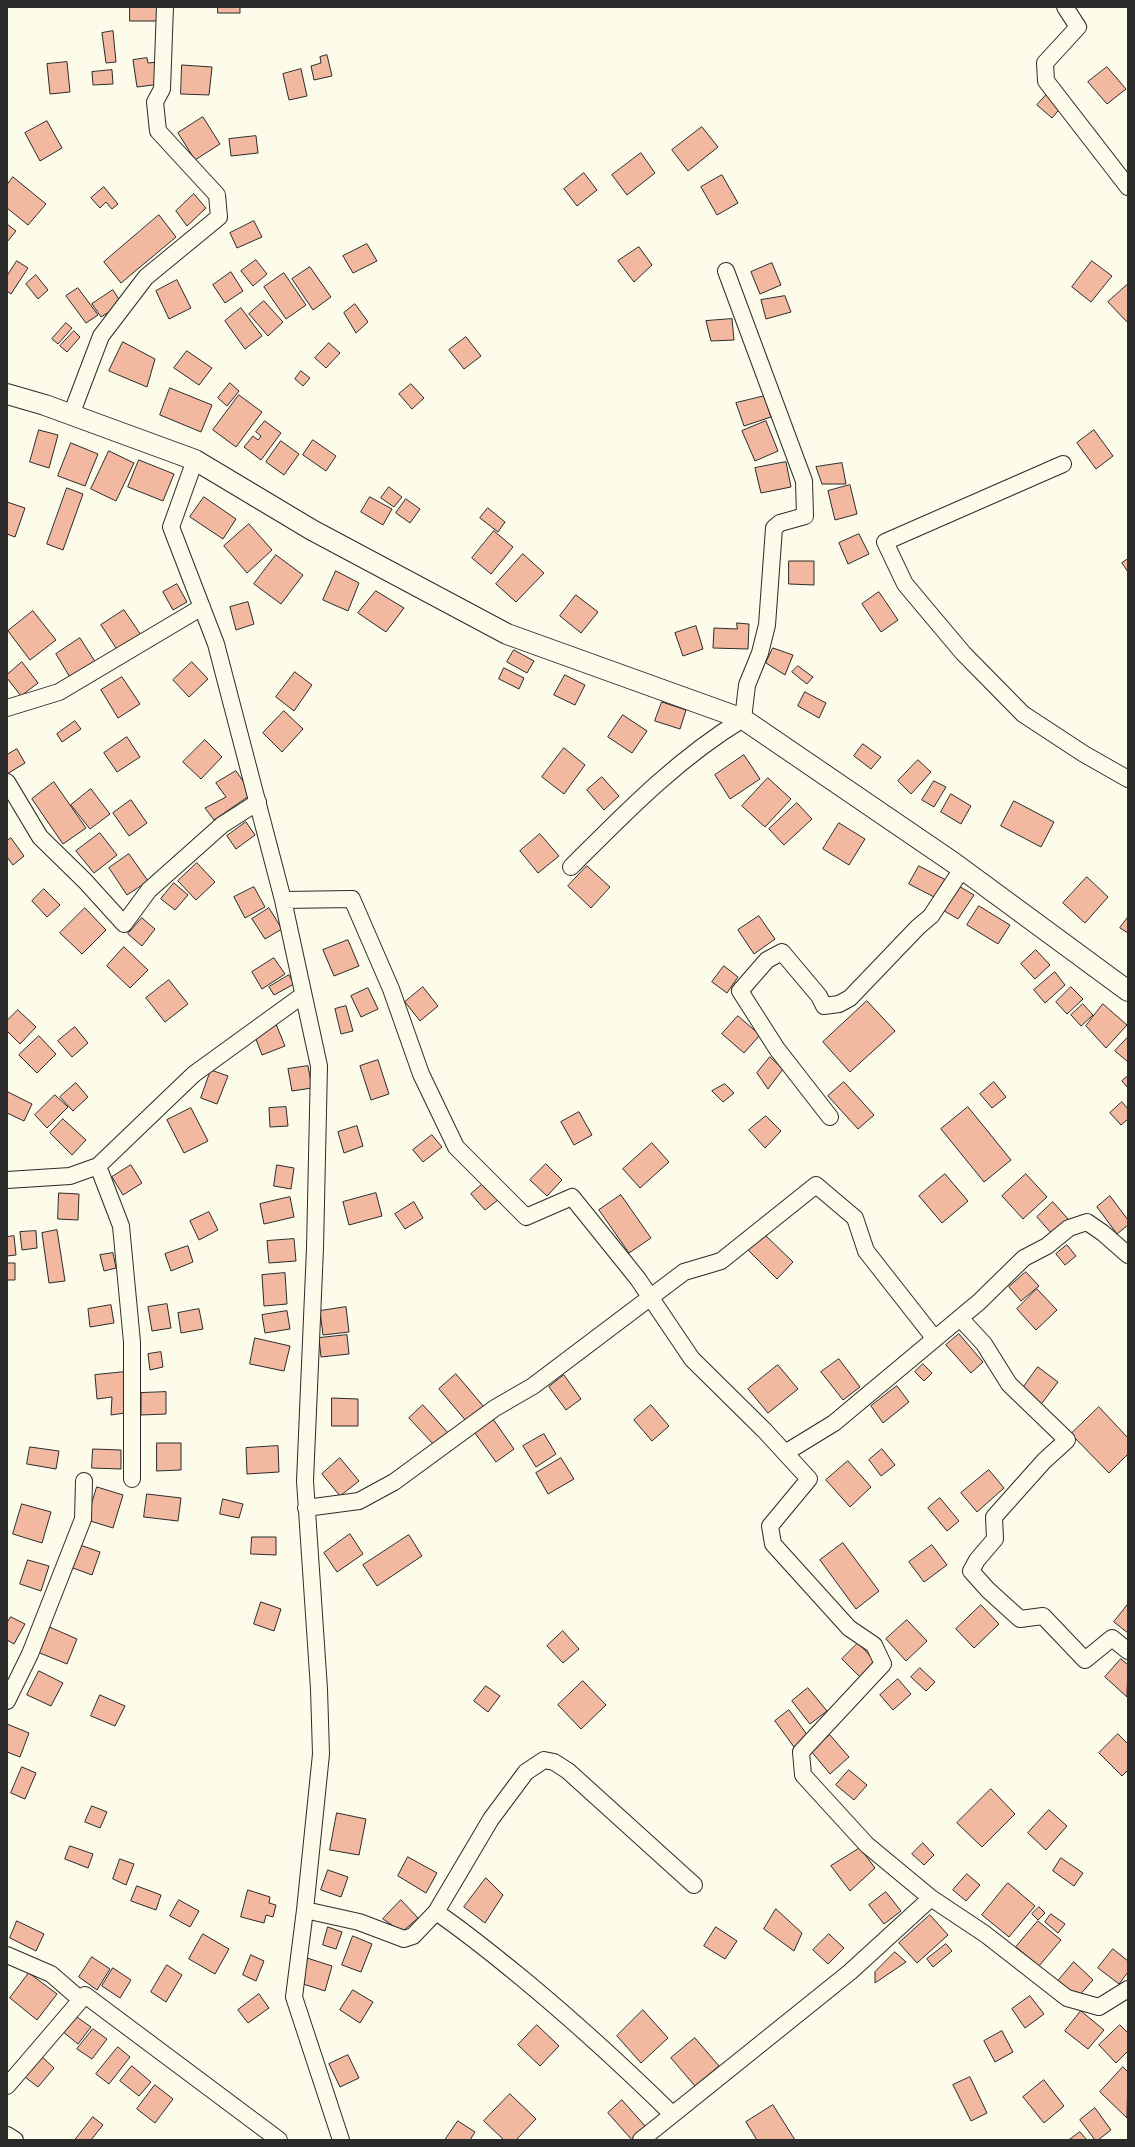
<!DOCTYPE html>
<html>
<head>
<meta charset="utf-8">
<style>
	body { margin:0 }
	#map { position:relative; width:1135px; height:2147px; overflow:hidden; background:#fdfbea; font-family:"Work Sans",sans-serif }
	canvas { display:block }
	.frame { position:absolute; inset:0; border:8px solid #2b2b2b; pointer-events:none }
</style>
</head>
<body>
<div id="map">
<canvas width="1135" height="2147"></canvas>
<div class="frame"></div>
</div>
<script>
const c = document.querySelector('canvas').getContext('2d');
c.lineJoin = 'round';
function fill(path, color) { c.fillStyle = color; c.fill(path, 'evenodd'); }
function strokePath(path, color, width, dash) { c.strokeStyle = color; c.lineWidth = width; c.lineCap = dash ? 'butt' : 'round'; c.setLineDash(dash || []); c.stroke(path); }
const building = new Path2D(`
	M130,7H157V21H130Z
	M218,7H240V13H218Z
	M113,31L116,62L106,63L102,33Z
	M327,55L332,76L314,80L311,66L321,63L320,57Z
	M147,58L148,63L158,62L161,84L137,87L133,60Z
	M67,62L70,92L50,94L47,64Z
	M182,65L212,67L209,95L181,94Z
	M1107,67L1126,89L1107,104L1088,82Z
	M301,69L307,96L289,100L283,74Z
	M112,70L113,84L93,85L92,72Z
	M1048,93L1062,106L1052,118L1037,105Z
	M203,117L220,144L195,160L178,133Z
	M47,121L62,148L40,161L25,133Z
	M702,127L718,147L688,171L672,150Z
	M256,136L258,153L231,156L229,139Z
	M641,153L655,173L627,195L612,175Z
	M584,173L597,190L577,206L564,189Z
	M722,175L738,203L717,215L701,187Z
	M13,177L46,204L28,225L7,208V185Z
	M104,187L118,204L112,209L106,202L100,208L91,198Z
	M194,194L206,208L187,226L176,211Z
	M159,215L176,237L121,283L104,262Z
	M254,221L262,237L237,248L230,233Z
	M7,224L16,231L7,242Z
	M367,244L377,261L353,273L343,256Z
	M639,247L652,265L634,282L618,261Z
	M256,260L267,274L253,286L241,271Z
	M17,261L28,268L11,294L7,291V276Z
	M1092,261L1112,276L1091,302L1072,287Z
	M772,263L781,285L760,294L751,272Z
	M310,267L331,297L313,310L292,279Z
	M231,272L243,291L225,303L213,285Z
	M284,273L306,305L286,319L264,287Z
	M36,275L48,290L38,299L26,284Z
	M177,280L191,308L169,319L156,291Z
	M1128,284V323L1108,302Z
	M78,288L98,315L86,323L66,296Z
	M113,290L122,304L101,317L92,304Z
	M785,296L791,312L766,319L761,300Z
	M264,301L283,322L268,336L249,314Z
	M355,304L368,322L356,333L344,313Z
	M241,308L262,336L245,349L225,321Z
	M732,319L734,340L711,341L706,321Z
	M66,323L72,328L58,344L52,339Z
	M74,331L80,337L67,352L60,346Z
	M466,337L481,356L464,369L449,350Z
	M123,342L155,359L147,387L109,371Z
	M329,343L340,353L326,368L315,358Z
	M187,351L212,368L199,385L174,368Z
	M301,371L310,378L303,386L295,379Z
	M230,383L239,391L227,406L218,398Z
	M411,384L424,398L412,409L399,394Z
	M170,388L212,405L201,432L160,415Z
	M239,395L262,412L236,447L213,430Z
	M765,396L771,417L744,426L736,403Z
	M265,421L281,433L261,460L244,447L253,436L258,440L261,436L256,432Z
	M766,421L778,451L755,461L742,431Z
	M39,430L58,435L49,468L30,462Z
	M1094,430L1113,456L1096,469L1077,443Z
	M313,440L336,456L326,471L303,455Z
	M281,441L299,454L284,475L266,462Z
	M71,443L98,454L85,486L58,476Z
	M109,451L134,463L116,501L91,489Z
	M139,460L174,474L163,501L128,487Z
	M786,462L791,487L761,493L755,468Z
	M842,463L846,484H822L816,467Z
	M850,485L857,514L835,520L828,491Z
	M389,487L402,497L394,507L381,498Z
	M67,488L83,494L63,550L47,544Z
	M204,497L236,519L223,539L190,517Z
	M370,497L392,509L383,525L361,512Z
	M406,499L420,509L410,523L396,513Z
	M7,502L25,508L15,537L7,534Z
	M488,508L505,522L498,532L480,518Z
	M249,524L272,550L247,573L224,546Z
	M494,531L513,547L491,574L472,558Z
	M859,534L869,554L848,564L839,543Z
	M523,554L544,573L516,602L496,584Z
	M276,555L303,575L281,604L254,584Z
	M1128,559V572L1122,563Z
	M789,561H814V585L789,584Z
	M336,571L359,583L348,611L323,600Z
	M177,584L187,602L173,610L163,592Z
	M376,591L404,608L386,632L358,613Z
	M879,592L898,620L881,632L862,604Z
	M576,595L598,612L581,633L560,616Z
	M248,602L254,624L236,630L230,607Z
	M124,610L141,635L118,651L101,625Z
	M33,611L56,640L30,660L8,631Z
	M737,623L749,624L748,649L713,648L714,628L737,629Z
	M696,626L703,649L683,656L675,633Z
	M80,638L96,663L71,679L56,654Z
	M773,648L793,655L785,675L766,663Z
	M514,650L534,661L527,673L507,662Z
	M22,662L38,683L21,696L7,678V675Z
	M192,662L208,679L189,697L173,680Z
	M798,666L813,677L807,684L792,672Z
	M504,668L524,678L519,689L499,679Z
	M295,672L312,685L294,711L276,697Z
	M565,675L585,685L575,705L554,695Z
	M122,677L140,704L118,718L101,690Z
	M805,692L826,703L819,718L798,706Z
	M662,702L686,710L680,729L655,721Z
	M284,711L303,729L282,752L263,733Z
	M623,715L647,731L632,753L608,737Z
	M75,721L81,729L62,742L57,734Z
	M127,737L140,757L117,772L104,753Z
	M205,740L222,757L201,779L183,762Z
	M863,744L881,757L871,769L854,756Z
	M564,748L585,765L564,794L542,777Z
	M17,749L25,763L7,774V755Z
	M744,755L760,779L730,799L715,775Z
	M918,760L931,772L911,794L898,781Z
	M236,771L252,794L214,820L205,808L226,797L216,783Z
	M602,777L619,796L604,810L587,790Z
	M768,778L791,799L765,827L742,806Z
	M934,781L946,787L934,807L922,800Z
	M54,782L86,828L63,844L32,799Z
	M91,789L110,814L90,829L71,805Z
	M951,794L971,806L961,824L941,812Z
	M131,800L147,823L129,836L113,813Z
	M1014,801L1054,822L1041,847L1001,826Z
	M797,803L812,819L784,845L769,829Z
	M246,822L255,835L236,849L227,836Z
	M839,823L865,839L849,865L823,849Z
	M100,833L117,855L94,873L76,851Z
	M540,834L559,856L538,873L520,851Z
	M11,838L24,856L13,865L7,857V841Z
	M129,854L148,881L127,895L109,868Z
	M197,863L215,882L196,900L178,881Z
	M587,866L610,887L591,908L568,886Z
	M919,866L946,880L936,898L909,884Z
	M1087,877L1108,897L1085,923L1063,903Z
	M174,883L188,895L175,910L161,899Z
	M957,885L974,895L958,919L941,909Z
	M254,887L265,907L245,918L234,897Z
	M44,889L60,905L47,917L32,901Z
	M979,906L1010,925L998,944L967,925Z
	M85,908L106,930L82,954L60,933Z
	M269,908L282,929L265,939L252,919Z
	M759,916L775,939L754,954L738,930Z
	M1128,917V933L1120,928Z
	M142,918L155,929L142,946L128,934Z
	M348,940L359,966L334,976L323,950Z
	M124,947L148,970L130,988L107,966Z
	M1036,950L1050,965L1035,979L1021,964Z
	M274,958L285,974L262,989L252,972Z
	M724,966L738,977L727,993L712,982Z
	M1055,972L1065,985L1045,1003L1034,990Z
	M289,975L294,984L274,995L269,987Z
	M169,980L188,1004L165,1022L146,998Z
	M423,987L438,1006L420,1021L405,1002Z
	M1071,987L1083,999L1067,1014L1056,1002Z
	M368,988L378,1009L361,1017L351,996Z
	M867,1001L895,1031L850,1072L823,1042Z
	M1083,1004L1093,1015L1081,1026L1071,1015Z
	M1103,1004L1127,1025L1106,1048L1086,1026Z
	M346,1006L353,1031L341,1034L335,1009Z
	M18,1010L36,1027L20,1044L7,1031V1021Z
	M738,1016L760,1035L744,1053L722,1034Z
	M276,1024L285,1046L262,1055L254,1034Z
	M75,1027L88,1043L72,1057L58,1041Z
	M39,1036L56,1054L37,1073L19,1055Z
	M1128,1037V1062L1115,1051Z
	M770,1057L783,1069L768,1089L757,1073Z
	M378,1060L389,1094L371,1100L360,1066Z
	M308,1066L312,1088L292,1091L288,1069Z
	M211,1070L228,1076L217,1104L201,1098Z
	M1128,1076V1088L1122,1081Z
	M844,1082L874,1115L858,1129L828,1096Z
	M994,1082L1006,1097L992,1108L980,1094Z
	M76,1083L88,1097L73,1111L60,1097Z
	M725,1084L734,1093L723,1102L712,1091Z
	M8,1092L32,1104L24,1121L7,1113Z
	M55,1095L68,1107L47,1128L35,1115Z
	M1122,1102L1128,1109V1119L1121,1125L1110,1113Z
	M286,1107L288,1126L270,1127L269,1108Z
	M968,1107L1011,1160L984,1182L941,1129Z
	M191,1108L208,1141L184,1153L167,1120Z
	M579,1112L592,1135L574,1145L561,1122Z
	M766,1116L781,1131L765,1148L749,1130Z
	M63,1119L86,1140L72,1155L50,1133Z
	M357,1126L363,1146L344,1153L338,1132Z
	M432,1135L442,1147L423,1162L413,1150Z
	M652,1143L669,1162L640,1188L623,1169Z
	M546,1164L562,1180L547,1196L530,1180Z
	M131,1165L142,1183L123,1195L112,1177Z
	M277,1165L294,1168L291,1189L274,1186Z
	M945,1174L968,1201L942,1223L919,1196Z
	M1026,1174L1047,1197L1023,1219L1002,1196Z
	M484,1183L498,1200L485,1210L471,1194Z
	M59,1193L79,1194L78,1220L58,1219Z
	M376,1193L382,1216L349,1225L343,1202Z
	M621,1195L651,1238L629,1253L599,1210Z
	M1110,1196L1128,1220V1225L1117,1234L1097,1207Z
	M290,1197L294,1217L264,1224L260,1204Z
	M414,1202L423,1218L405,1229L395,1214Z
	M1053,1202L1068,1219L1052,1234L1037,1217Z
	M209,1212L218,1230L199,1240L190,1221Z
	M57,1230L65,1281L49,1283L42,1233Z
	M36,1231L37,1248L22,1250L20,1232Z
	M764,1234L793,1262L777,1279L748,1250Z
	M14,1236L16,1255L7,1256V1237Z
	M294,1239L296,1261L269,1263L267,1241Z
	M1067,1245L1076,1256L1065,1265L1056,1254Z
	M188,1246L193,1262L171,1271L165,1254Z
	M113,1253L116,1268L104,1271L100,1255Z
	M7,1263H15V1280H7Z
	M1026,1272L1039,1286L1021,1301L1009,1287Z
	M285,1273L287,1304L264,1306L262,1275Z
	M1037,1289L1057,1310L1036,1330L1017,1309Z
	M167,1304L171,1328L152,1331L148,1307Z
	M111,1305L114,1323L90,1327L88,1309Z
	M346,1307L349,1332L323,1335L320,1311Z
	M199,1309L203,1329L181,1333L178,1313Z
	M287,1311L290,1329L265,1333L262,1315Z
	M959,1334L983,1362L971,1373L946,1345Z
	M347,1335L349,1354L321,1357L319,1338Z
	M255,1338L290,1346L284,1371L250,1364Z
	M161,1352L163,1367L150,1370L148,1354Z
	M839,1359L860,1387L843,1400L821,1372Z
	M923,1364L932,1373L924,1381L915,1372Z
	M778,1365L798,1389L768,1413L748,1389Z
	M1038,1367L1058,1382L1039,1407L1020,1392Z
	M125,1372V1413L111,1415L112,1397L97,1399L95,1375Z
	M456,1374L484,1407L467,1422L439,1389Z
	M564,1375L581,1399L566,1410L549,1387Z
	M897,1386L909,1402L883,1423L871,1406Z
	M166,1392V1414L141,1415V1393Z
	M332,1398L358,1399V1426H332Z
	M423,1405L449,1434L435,1446L409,1418Z
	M651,1405L669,1426L652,1441L634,1420Z
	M1099,1407L1128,1438V1454L1109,1473L1071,1434Z
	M493,1419L514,1449L496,1462L475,1433Z
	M544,1434L556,1454L536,1467L523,1446Z
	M157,1443H181V1470L157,1471Z
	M278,1446L279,1472L247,1474L246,1448Z
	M30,1447L59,1451L56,1469L27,1464Z
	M93,1449L121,1450V1469L92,1468Z
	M882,1449L895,1465L881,1476L869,1460Z
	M340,1458L359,1481L340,1496L322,1474Z
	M561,1458L574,1479L548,1494L536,1473Z
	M848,1461L871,1487L850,1507L826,1480Z
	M989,1470L1004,1488L977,1512L961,1493Z
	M97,1487L123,1495L113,1528L87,1520Z
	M147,1494L181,1498L178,1521L144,1517Z
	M940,1498L959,1521L947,1531L928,1508Z
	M223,1499L243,1504L239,1518L220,1514Z
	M22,1504L51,1512L42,1543L13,1534Z
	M350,1534L363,1554L337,1572L324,1553Z
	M409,1535L422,1556L377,1586L363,1565Z
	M252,1537H276V1555L251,1554Z
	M843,1543L879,1591L856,1609L820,1560Z
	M80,1545L100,1552L92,1575L73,1568Z
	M932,1545L947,1565L924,1582L909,1562Z
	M28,1560L49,1566L41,1591L20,1584Z
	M261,1602L281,1609L274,1631L254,1624Z
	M1128,1604V1633L1114,1622Z
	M981,1605L999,1624L974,1648L956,1629Z
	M11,1617L25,1624L14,1644L7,1640V1623Z
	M907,1620L927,1641L906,1661L886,1639Z
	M45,1625L77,1639L67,1664L35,1651Z
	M563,1631L579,1649L563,1663L547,1646Z
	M858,1643L876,1662L861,1678L842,1659Z
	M1121,1659L1128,1665L1127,1697L1105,1677Z
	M920,1668L935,1682L926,1691L911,1677Z
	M39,1671L63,1683L51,1706L27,1695Z
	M898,1679L911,1694L893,1710L880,1695Z
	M583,1681L606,1705L581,1729L558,1705Z
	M486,1686L500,1696L488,1712L474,1701Z
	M808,1688L827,1711L810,1724L792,1701Z
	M100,1695L125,1706L115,1726L91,1716Z
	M789,1710L808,1736L794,1747L775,1721Z
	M7,1724L29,1733L20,1757L7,1752Z
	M1118,1734L1128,1744V1770L1122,1776L1099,1753Z
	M830,1735L849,1757L830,1774L811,1751Z
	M22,1767L36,1773L25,1799L11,1793Z
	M849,1770L867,1785L854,1800L836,1785Z
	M991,1789L1015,1814L982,1847L957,1823Z
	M92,1806L107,1812L100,1828L85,1822Z
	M1049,1810L1067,1826L1046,1850L1028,1833Z
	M337,1813L366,1819L359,1855L330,1850Z
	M923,1843L934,1855L924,1865L912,1854Z
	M70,1846L93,1854L88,1868L65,1859Z
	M860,1848L875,1868L850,1891L831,1866Z
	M408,1857L437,1873L426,1893L398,1876Z
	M1061,1858L1083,1873L1074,1886L1053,1871Z
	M120,1859L134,1864L126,1885L113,1879Z
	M328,1870L348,1877L341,1897L321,1890Z
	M967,1874L980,1885L966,1901L953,1890Z
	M486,1878L503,1895L485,1923L464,1907Z
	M1008,1883L1035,1906L1009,1937L982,1915Z
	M137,1886L161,1895L156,1910L131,1901Z
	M248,1890L270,1897L269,1903L276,1905L273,1917L266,1915L264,1923L241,1917Z
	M886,1892L901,1911L884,1924L869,1905Z
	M179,1900L199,1911L190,1927L170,1916Z
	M401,1900L418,1918L402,1932L383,1919Z
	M1039,1907L1045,1913L1038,1920L1032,1914Z
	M776,1909L802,1933L794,1951L764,1929Z
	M1051,1914L1065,1924L1058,1933L1045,1922Z
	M930,1915L948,1935L917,1963L899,1943Z
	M17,1921L44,1934L36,1951L10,1938Z
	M1038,1921L1061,1940L1039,1966L1016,1947Z
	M328,1927L342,1932L336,1949L323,1945Z
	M716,1927L737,1941L725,1959L704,1946Z
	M203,1934L229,1949L215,1974L189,1959Z
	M829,1934L844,1948L828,1964L813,1950Z
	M353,1936L372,1944L361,1972L342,1965Z
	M946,1944L952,1951L933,1967L927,1959Z
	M1113,1949L1128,1961V1972L1119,1984L1098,1968Z
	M895,1952L906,1962L875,1983V1972Z
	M251,1955L264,1961L256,1981L243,1975Z
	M92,1957L110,1969L97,1990L79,1977Z
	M307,1958L332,1966L325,1991L300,1983Z
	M1074,1962L1093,1980L1077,1998L1058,1981Z
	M167,1965L182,1975L166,2002L151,1992Z
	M113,1968L131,1980L120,1998L102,1986Z
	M29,1973L57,1994L37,2020L10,1998Z
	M353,1990L373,2002L360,2023L340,2010Z
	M259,1994L269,2008L248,2023L238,2010Z
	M1030,1996L1044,2014L1025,2028L1012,2009Z
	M643,2010L668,2038L641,2063L617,2036Z
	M1081,2011L1104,2030L1088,2049L1065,2031Z
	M74,2015L91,2027L78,2044L62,2031Z
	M537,2025L559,2046L540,2066L518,2045Z
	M1120,2025L1128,2033V2051L1116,2063L1099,2045Z
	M93,2029L107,2039L92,2059L77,2049Z
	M1002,2031L1013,2052L995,2062L984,2041Z
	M695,2038L719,2066L695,2086L671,2058Z
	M118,2047L130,2057L109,2084L96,2074Z
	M39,2054L54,2068L38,2087L21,2074Z
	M348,2055L359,2078L340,2087L329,2064Z
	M132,2066L151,2082L139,2096L120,2081Z
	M1123,2067L1128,2072L1127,2118L1100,2092Z
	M970,2077L987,2113L971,2121L953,2085Z
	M1044,2080L1064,2106L1044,2123L1023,2097Z
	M155,2085L173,2099L155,2123L137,2109Z
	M510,2094L536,2119L516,2140H504L484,2121Z
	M622,2100L646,2127L632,2140L608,2113Z
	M773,2105L795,2140H757L746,2122Z
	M1095,2108L1111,2130L1098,2140H1095L1080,2120Z
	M93,2117L103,2125L91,2140H75Z
	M458,2121L475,2132L470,2140H445Z
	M1080,2132L1087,2140H1069Z`);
fill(building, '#f2b8a0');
strokePath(building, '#2b2b2b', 1);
const minor = new Path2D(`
	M1065,7L1078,27L1045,63L1046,81L1128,187
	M71,415L101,336L146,277L219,217L217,195L158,131L155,102L162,89L165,7
	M195,460L171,527L216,644L283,900L319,1066L315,1248L305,1481L319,1689L321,1754L305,1910L294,1997L341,2140
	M1063,464L885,542L905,584L963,653L1023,714L1084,754L1128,779
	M7,708L59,692L202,607
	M7,782L40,837L85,881L124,924L149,890L222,825L258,802
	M571,867C625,813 677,759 743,719L747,685L760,653L767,625L774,528L780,523L805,516L804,481L726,271
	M283,900L352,899L391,989L421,1074L456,1147L526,1217L572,1197L638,1279L692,1359L765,1431L809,1479L770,1526L773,1544L849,1628L874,1645L883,1664L801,1752L803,1775L867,1845L931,1898
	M830,1117L777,1049L740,991L767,960L782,952L819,996L824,1006L839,1004L850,998L918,927L931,916L962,869
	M7,1180L70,1176L98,1166
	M960,1318L984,1344L1009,1384L1067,1440L1044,1461L994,1517L995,1539L977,1560L971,1571L988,1590L1020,1619L1043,1616L1085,1660L1112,1638L1128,1651
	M785,1453L834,1423L979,1302L1024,1258L1047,1246L1069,1228L1087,1222L1103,1233L1128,1255
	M132,1479V1342L121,1226L98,1166L194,1074L303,995
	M306,1508L359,1501L394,1482L495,1408L533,1386L684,1272L721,1261L816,1185L855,1218L866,1251L935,1339
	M7,1701L30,1654L83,1519L84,1481
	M305,1910L359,1922L404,1939L413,1936L436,1912L491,1819L526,1772L544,1760L554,1762L568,1771L694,1885
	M436,1912C467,1933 495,1956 523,1979C575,2022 624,2067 672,2114
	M7,1955L51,1974L81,2000
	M7,2086L85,1995L279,2140
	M7,2135L15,2140
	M641,2140L850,1972L931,1898L985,1934L1067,1998L1099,2007L1128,1989`);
const tertiary = new Path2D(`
	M7,394L45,405L195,460L312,530L507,634L743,719L954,863L1128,991`);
strokePath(minor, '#2b2b2b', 18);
strokePath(tertiary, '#2b2b2b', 22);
strokePath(minor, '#fdfbea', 16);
strokePath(tertiary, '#fdfbea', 20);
</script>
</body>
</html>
